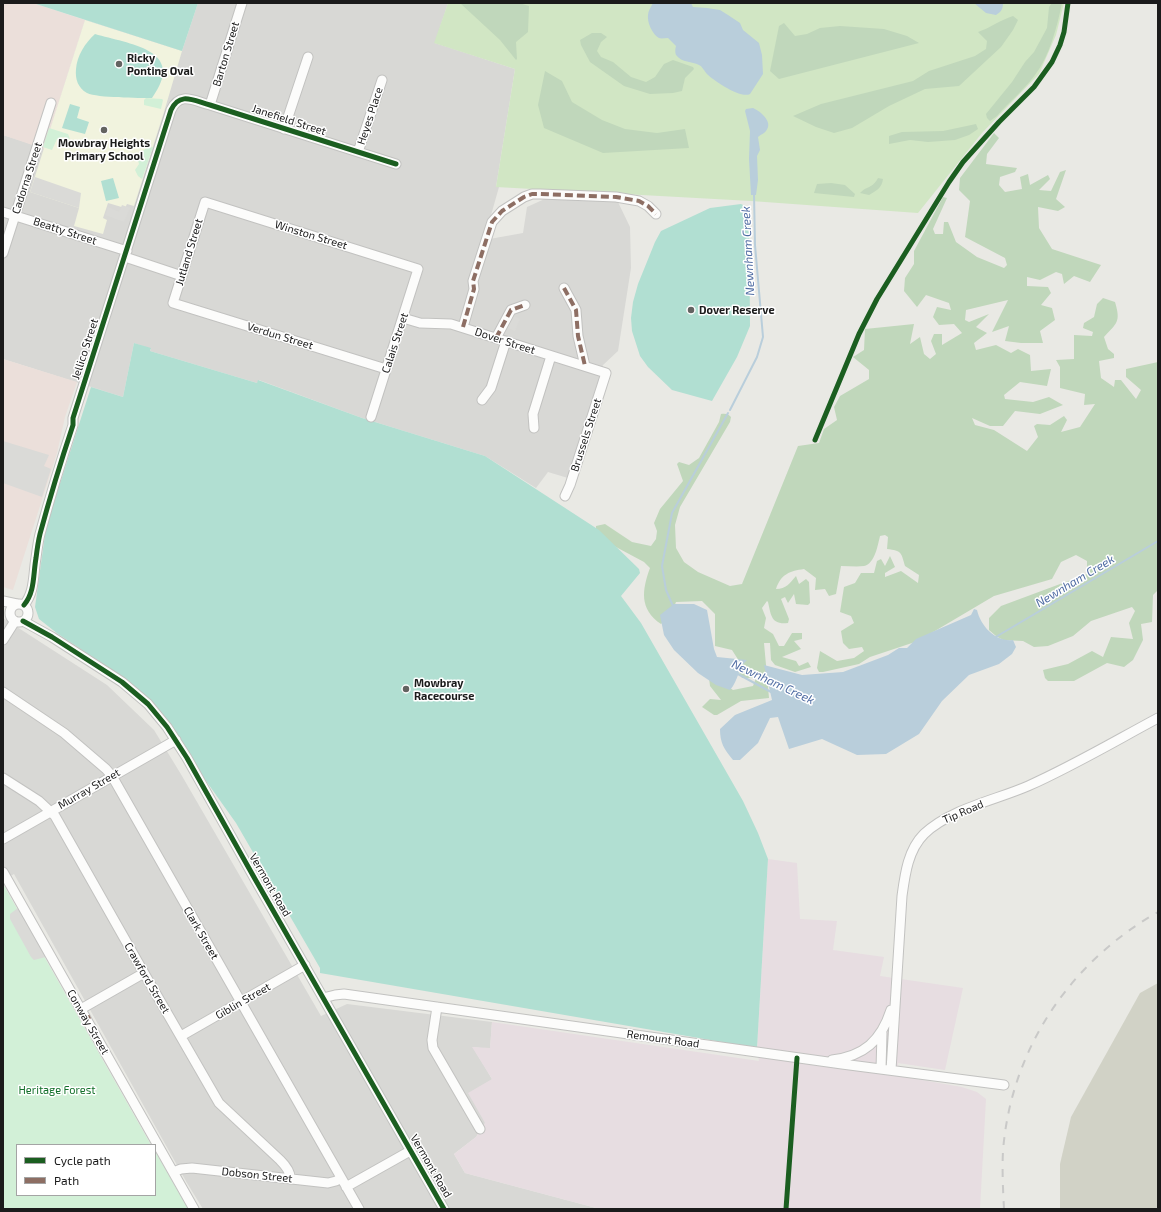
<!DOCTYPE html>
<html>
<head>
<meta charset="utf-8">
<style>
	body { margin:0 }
	#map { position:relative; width:1161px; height:1212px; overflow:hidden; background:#e9e9e4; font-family:"Exo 2",sans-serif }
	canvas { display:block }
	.frame { position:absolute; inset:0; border:4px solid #1b1b1b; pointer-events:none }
	.legend { position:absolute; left:16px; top:1144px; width:140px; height:52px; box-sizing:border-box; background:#fff; border:1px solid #a4a4a4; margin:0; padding:5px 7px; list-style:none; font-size:12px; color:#1b1b1b }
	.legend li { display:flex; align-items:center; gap:8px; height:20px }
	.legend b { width:20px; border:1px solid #a4a4a4 }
</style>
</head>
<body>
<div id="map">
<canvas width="1161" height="1212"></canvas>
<div class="frame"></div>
<ul class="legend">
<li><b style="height:5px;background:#1b5e20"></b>Cycle path</li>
<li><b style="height:5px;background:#8d6e63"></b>Path</li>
</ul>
</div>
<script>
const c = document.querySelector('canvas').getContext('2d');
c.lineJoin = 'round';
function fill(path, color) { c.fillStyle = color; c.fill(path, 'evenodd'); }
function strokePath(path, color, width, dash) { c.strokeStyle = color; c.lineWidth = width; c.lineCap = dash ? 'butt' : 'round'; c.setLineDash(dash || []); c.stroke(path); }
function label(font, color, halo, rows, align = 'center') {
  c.font = font + ' "Exo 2",sans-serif'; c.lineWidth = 3; c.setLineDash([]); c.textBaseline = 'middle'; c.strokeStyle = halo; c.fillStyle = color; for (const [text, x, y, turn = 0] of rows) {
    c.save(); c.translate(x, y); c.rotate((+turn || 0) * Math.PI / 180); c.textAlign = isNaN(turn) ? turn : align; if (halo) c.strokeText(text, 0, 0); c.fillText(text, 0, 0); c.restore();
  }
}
fill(new Path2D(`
	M198,3H448L435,43L515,69L496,187H499L484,240L523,233L527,207L549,197L617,200L630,227L631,268L618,351L603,365L568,478L548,472L536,488L485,456L362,418L259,380L257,383L150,351L151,349L134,343L123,397L3,359V135L44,148L85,20L182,51Z
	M3,618L107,685L154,730L182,776L321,1016L347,1004L492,1022L490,1049L473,1047L492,1079L485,1123L476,1137L454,1154L465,1173L600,1209H203L187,1183L14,874L3,880Z`), '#d8d8d5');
fill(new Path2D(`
	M3,3H33L85,20L44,149L3,135Z
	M3,359L77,382L65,417L57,453L13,590L3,587Z`), '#ebdfda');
fill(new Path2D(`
	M768,859L797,863L800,919L837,921L833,950L884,957L880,976L963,988L945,1070L898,1063L899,1076L962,1087L977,1092L986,1099L980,1209H600L465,1173L454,1154L476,1137L485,1123L468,1093L492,1079L472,1047L490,1048L492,1022L759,1061L757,1048Z`), '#e7dde1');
fill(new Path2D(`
	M85,20L182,51L164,112L134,206L127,204L125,208L108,203L103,218L107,220L103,234L74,226L79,208L30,192Z`), '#f1f3de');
fill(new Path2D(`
	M1158,983V1209H1060V1164L1071,1117L1140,993Z`), '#d1d2c6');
fill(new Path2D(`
	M448,3H1064L1056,35L1039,74L982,133L918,213L751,201L496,187L515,69L434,43Z`), '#d1e6c4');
fill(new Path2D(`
	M460,3H519L529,6L528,32L516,42L517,59L516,60L500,40Z
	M1052,3H1062C1057,27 1050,55 1035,75C1024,90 1009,102 997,116L990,121L987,118L986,114L1012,82L1025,62L1034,52L1047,28L1049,7Z
	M1013,16L1018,20L1013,30L1001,47L959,86L925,89L889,106L852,128L834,133L816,127L793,116L821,104L913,81L929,71L975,56L986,49L987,41L978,32C990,28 1000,20 1013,16Z
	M784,23L795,36L807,34L820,28L840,26L884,29L907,36L919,43L779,79L770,71L779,26Z
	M592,33H601L607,37L601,42L597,51L601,57L613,62L631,77L646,82L655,77L664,64L673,60L693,67L694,69L685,78L682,91L673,93L650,94L624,86L590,62L581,45L580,40Z
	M545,71L562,81L572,102L602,120L625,129L657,133L685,129L689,148L603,153L544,128L538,105Z
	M976,124L978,129L969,135L955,140L928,142L910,140L889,144V136L902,132L943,131Z
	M994,133L999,138L987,154L986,164L1017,168L1015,172L1000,177L999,185L1005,192L1022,189L1020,177L1028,174L1030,185L1048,175L1050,179L1039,190L1051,191L1060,172L1066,170L1056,199L1065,207L1058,211L1038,207L1039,228L1052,249L1101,265L1090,282L1074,276L1064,284L1062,274L1056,272L1040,280L1027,277V286L1048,287L1051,293L1041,305L1052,308L1055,320L1040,331L1043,343H1021L1005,341L1009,326L992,332L1008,300L966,310L965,320L969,322L989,314L976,327L987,333L974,343L976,350L996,345L1011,353L1018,349L1030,355L1031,371L1051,369L1047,386L1020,382L1004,395L1005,399L1033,402L1049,397L1063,405L1040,414L1015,411L1003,426H990L972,418L975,425L994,430L1027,451L1038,437L1034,426L1037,424L1050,425L1064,416L1067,420L1061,432L1080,427L1095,404L1084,405L1085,394L1060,388V367L1056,360L1074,359V335L1092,336L1093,332L1083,328L1084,323L1094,317L1097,304L1103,298L1115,302C1121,322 1117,323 1104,337L1108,349L1114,354V358L1099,361L1101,378L1114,387L1115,380H1121L1136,399L1141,390L1126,377V369L1158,362V590L1153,595L1152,622L1141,624L1143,640L1133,660L1124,667L1107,663L1074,681H1048L1045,678L1043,670L1068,664L1092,651L1103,657L1111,637L1133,639L1129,623L1135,611L1132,607L1091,621L1073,636L1048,646L1034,647L1023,641L1003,640L996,636L989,630V618L1001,606L1087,574V561L1076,555L1061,562L1052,579L994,596L918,641L870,657L859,664L823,672H819L817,668L820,651L837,661L854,658L864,651L862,647L849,649L843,643L841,631L854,623L851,616L840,612L844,587L855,583L861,573H874L877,561L881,559L885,566L890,556L895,567L885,573V577L901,571L918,583L919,575L905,566C901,552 902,551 887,549L888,537L885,535L880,536C878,544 875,564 864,566C857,567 849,566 841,566L836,594L829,596L825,589L815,590L816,578L804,569C790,571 781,574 776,589C786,589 790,583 796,576L799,584L806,579L809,582L810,603L808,605L796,604L794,594L788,603L785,597L781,599L789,619L788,623C771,625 771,615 768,602L767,601L762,608L766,618L764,628L773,634L779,646H784L792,633H802V639L794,641L801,649L782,657L796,661L799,666L808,662L811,667L795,672L775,665L771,660L770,643H764L769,698L741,701L717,715H714L702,707L710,699L721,700L710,686L709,678L715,677L733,690L753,686L756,678H742L737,669L739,661L732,650L715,646V614L702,601L676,602L670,617L661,624C639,609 642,590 650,568L644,562L601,539L596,534V526L605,524L632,542L651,546L656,539L657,531L654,523L660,509L683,481L677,464L679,462L689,465L699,458L719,422L721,414C725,413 729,414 731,417L730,422L680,507L675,525L676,548L684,562L698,572L730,586L742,584L798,446L819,443L824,429L837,420L834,407L840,396L869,379V370L853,357L864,350L865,329L914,324L910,344L920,337L924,354L930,359L936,354L931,341L934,334H942V345L962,333L954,324L939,325L933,317L937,307L951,310L949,303L926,295L917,307L904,291L905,278L914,264V251L943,197L947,198L933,229L935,234H943L944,222H948L956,242L977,257L1004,268L1007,265L1005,258L965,237L970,201L959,190L960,178Z
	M878,178L883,179C882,188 876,191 869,195L860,193C868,185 872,189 878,178Z
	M831,183L845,185L855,194L854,197L814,193L817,184Z`), '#c0d7bb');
fill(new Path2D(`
	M146,98L162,99L163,100L161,109L144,105V100Z
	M49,128L68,134L70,139L63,137L57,139L52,150L43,147Z
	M153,147L142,179L138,176L135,170L139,164L137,157L146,148Z
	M3,884L151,1145H17V1195H155V1151L188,1209H3Z`), '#d2f0d7');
fill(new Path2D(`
	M33,3H198L182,51Z
	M95,34C128,44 188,49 152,98C139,98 98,98 87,93C78,88 75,79 76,69C77,56 85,43 95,34Z
	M70,104L80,107L77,118L89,122L85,134L62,128Z
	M113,178L119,198L106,201L101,181Z
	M741,204L749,208L750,326L737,357L712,401L672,390L648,367L640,356L632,331L631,318L633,302L638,284L655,242L661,231L710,208Z
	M134,343L151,348L150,351L257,383L258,380L362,418L485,456L599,530L639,569L640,573L621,596L641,623L743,801L758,833L768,859L757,1048L320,973V968L236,823L154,708L111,669L58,634L39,619L35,607L46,527L91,387L123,397Z`), '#b1dfd2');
fill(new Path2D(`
	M35,177L81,193L79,208L30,192Z
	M122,205L130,208L124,222L105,215L108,207L119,212Z
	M511,315L520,319L515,331L506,327Z
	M3,441L49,455L44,466L51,469L42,497L3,483Z
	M18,908L46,957L34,960L31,957L10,919V914Z`), '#dadad7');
fill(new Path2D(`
	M653,3H691L693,7L707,8L720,10L728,15L740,23L743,30L759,43L762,55L763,74L750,94C741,99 714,81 707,74C704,71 703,67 699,65C692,61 682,63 676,55C675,53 675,49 676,46L668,38C665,38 661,39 659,38C652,34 647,22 648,15C648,11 651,7 653,3Z
	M974,3H1003C1003,9 1001,12 996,15L986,13Z
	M753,108C760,111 774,122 766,131C764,134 761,134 758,137L760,150L757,156L758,180L756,195H751L749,159L750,131L745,111L746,109Z
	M674,604H694L707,610L714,649L717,657L747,660C737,669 739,680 730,690L716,685L698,673L674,650L664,635L660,615Z
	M974,609L977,610C981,627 996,642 1013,640L1016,647L1012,654L999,664L969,675L942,701L919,734L886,754L857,755L822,739L789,749L778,717L770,718L758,743L740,760H733C724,749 720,743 720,729L735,715L772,700L764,665L802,675L843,672L888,655L899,648H907L916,639L971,615Z`), '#b9cedb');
strokePath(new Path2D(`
	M730,410L757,357L763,337L755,245L754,194
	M673,606L666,590L662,566L672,513L728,413
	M994,638L1158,541
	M736,673L771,692`), '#b9cedb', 2);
const minor = new Path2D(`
	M210,105L242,3
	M284,129L308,57
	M358,152L382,80
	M3,212L127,251
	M3,253L51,103
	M125,257L182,276
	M564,288L576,310L578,336L585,366
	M403,318L420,323L451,324L606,373L570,485L565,496
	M463,327L474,289L473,281L492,222L502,211L524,197L532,194H540L616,197L639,201L648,206L656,214
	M496,338L511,310L525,305
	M482,400L491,388L506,341
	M371,417L418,269L205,202L173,303L386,369
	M534,428L533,414L551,356
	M3,601L17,604
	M10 613a9 9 0 1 1 18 0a9 9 0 1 1-18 0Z
	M24,605C35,592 33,575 36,558C37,550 38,542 40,534C50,497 61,461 73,425V418L171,110C180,91 194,101 210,105L396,164
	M23,621L52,637L122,682L148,704L167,727L187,758L255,879L444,1209
	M3,640L15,621
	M3,692L64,733L106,769L112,776L359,1209
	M3,778L39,801L55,816L144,973L219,1103L280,1160C285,1165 291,1172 290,1179
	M3,839L176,740
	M3,872L194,1209
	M323,998L335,995L344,994L842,1064L1004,1085
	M437,1007L432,1040L433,1048L480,1129
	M81,1009L144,973
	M181,1036L305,965
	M832,1060C864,1056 881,1041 891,1010
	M881,1069L882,1033
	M891,1070L902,896C905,874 908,850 924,834C950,809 996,800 1028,786C1073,766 1115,741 1158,718
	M173,1172L181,1169L192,1168L328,1183L336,1181L341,1178
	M346,1187L410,1151`);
strokePath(minor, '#c2c2c0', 11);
strokePath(minor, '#fcfcfb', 9);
strokePath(new Path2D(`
	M1004,1209C1003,1190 1002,1170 1003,1151C1011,1049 1070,962 1158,912`), '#c9c9c8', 2, [8, 8]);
strokePath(new Path2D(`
	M564,288L576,310L578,336L585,366
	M463,327L474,289L473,281L492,222L502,211L524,197L532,194H540L616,197L639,201L648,206L656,214
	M496,338L511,310L525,305
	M83,1020L91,1016`), '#8d6e63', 4, [8, 4]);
strokePath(new Path2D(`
	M815,440L859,334L877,299L949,182L963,162L999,122L1034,87L1052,62L1060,45L1064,32L1068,3
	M24,605C35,592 33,575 36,558C37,550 38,542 40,534C50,497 61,461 73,425V418L171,110C180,91 194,101 210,105L396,164
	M23,621L52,637L122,682L148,704L167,727L187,758L255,879L444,1209
	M786,1209L797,1058`), '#1b5e20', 5);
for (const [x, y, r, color] of [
	[119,64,4,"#636361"],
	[104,130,4,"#636361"],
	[691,310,4,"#636361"],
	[406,689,4,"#636361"]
]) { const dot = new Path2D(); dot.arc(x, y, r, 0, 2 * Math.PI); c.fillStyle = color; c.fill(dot); strokePath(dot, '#fff', 1.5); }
label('11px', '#1b1b1b', '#fff', [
	["Barton Street",226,54,-73],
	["Heyes Place",370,116,-72],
	["Janefield Street",289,120,18],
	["Cadorna Street",27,178,-72],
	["Beatty Street",65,231,18],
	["Winston Street",311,235,17],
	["Jutland Street",189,252,-73],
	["Verdun Street",280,336,17],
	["Dover Street",505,341,18],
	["Calais Street",395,343,-72],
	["Jellico Street",85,349,-72],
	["Brussels Street",586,435,-72],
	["Murray Street",89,789,-30],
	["Tip Road",963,812,-23],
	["Vermont Road",270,885,60],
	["Clark Street",201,933,60],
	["Crawford Street",147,978,60],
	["Giblin Street",243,1001,-30],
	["Conway Street",88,1022,60],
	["Remount Road",663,1039,8],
	["Vermont Road",431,1166,60],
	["Dobson Street",257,1175,6]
]);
label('bold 11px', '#1b1b1b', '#fff', [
	["Ricky",127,58],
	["Ponting Oval",127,71],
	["Mowbray Heights",104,143,"center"],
	["Primary School",104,156,"center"],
	["Dover Reserve",699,310],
	["Mowbray",414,683],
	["Racecourse",414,696]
], 'left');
label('11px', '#13702a', '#fff', [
	["Heritage Forest",57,1090]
]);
label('italic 12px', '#4f6ca3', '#fff', [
	["Newnham Creek",748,251,-93],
	["Newnham Creek",1075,581,-31],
	["Newnham Creek",773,682,25]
]);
</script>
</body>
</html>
